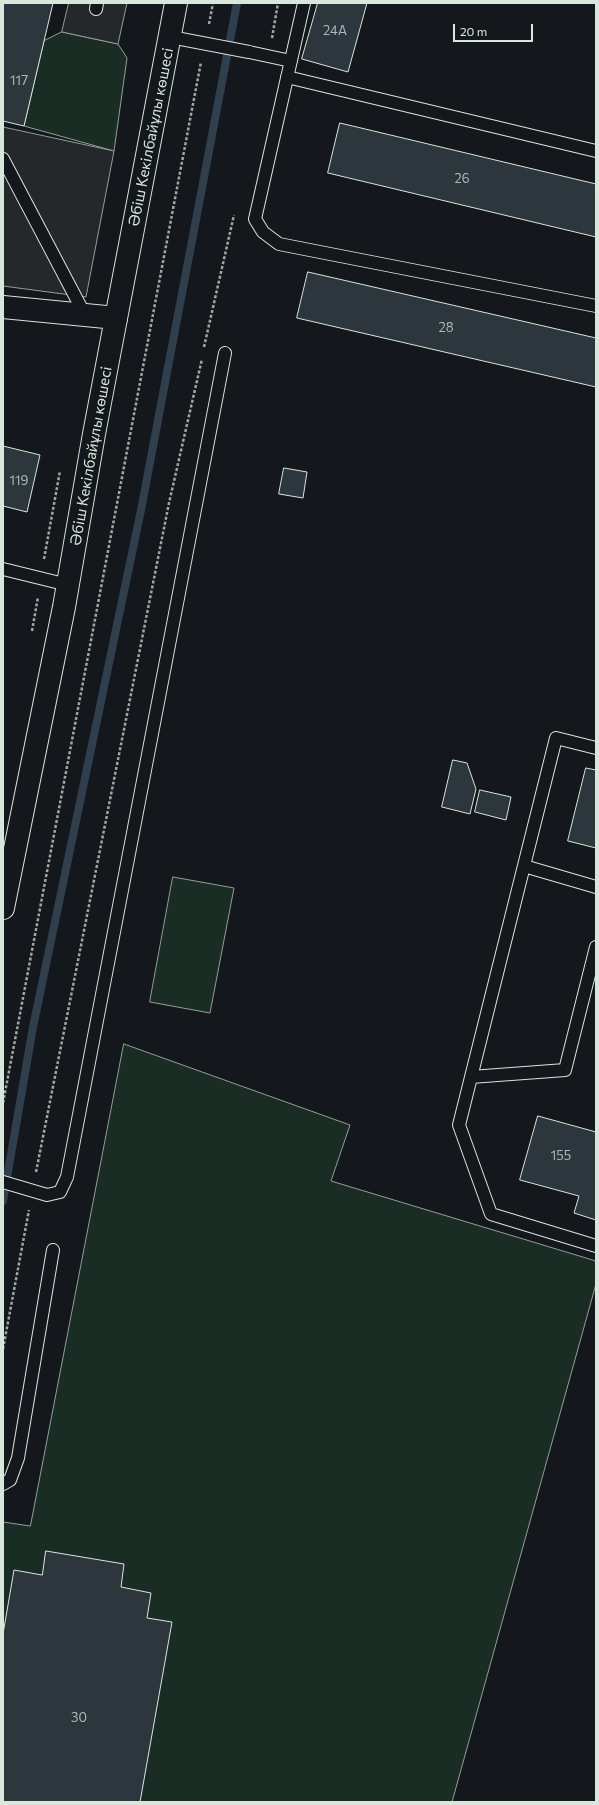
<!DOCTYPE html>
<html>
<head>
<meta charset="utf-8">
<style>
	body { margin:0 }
	#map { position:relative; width:599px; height:1805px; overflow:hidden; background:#14181c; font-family:Commissioner,sans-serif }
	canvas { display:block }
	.frame { position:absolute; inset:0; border:4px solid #d8e6dc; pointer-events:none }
	.scale { position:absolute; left:453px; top:24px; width:80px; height:18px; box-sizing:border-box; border:2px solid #d8e6dc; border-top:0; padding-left:5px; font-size:12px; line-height:14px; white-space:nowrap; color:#d8e6dc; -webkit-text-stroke:3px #14181c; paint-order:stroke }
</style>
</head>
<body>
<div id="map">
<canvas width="599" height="1805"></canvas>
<div class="frame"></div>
<div class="scale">20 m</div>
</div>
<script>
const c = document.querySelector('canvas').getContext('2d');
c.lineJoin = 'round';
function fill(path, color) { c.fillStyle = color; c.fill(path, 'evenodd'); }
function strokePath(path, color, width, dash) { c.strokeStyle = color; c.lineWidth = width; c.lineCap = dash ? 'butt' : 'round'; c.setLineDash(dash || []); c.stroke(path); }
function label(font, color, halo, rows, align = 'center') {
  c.font = font + ' Commissioner,sans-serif'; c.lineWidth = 3; c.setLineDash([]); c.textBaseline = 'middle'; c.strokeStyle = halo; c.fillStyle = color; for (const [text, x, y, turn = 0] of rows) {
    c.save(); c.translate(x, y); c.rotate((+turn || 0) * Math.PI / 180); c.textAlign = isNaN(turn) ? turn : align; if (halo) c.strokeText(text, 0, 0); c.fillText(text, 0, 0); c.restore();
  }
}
const green = new Path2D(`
	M62,32L118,44L127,58L114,151L24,126L44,41Z
	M173,877L234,888L210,1013L150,1002Z
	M124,1044L350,1125L331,1181L596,1261V1284L452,1802H3V1522L30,1526Z`);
fill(green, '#1a2d24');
strokePath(green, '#939e99', 1);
const parking = new Path2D(`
	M69,3H127L118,44L62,32Z
	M3,127L114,151L86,297L3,286Z`);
fill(parking, '#24282b');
strokePath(parking, '#939e99', 1);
strokePath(new Path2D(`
	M3,1201L33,1027L141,510L237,3`), '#2f3f4d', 8);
const building = new Path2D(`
	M3,3H53L24,126L3,121Z
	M318,3H367L348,72L302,59Z
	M340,123L596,184V237L328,173Z
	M308,272L596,338V387L297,318Z
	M3,446L40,455L27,512L3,506Z
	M284,468L307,472L303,498L279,494Z
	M453,760L467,763L476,789L470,814L442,807Z
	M586,768L596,770V848L568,841Z
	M480,790L511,797L506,820L475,812Z
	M538,1116L596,1132V1220L574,1213L579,1196L520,1180Z
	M46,1551L124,1564L121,1587L151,1593L147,1618L172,1622L140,1802H3V1634L14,1570L42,1575Z`);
fill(building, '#2c363c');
strokePath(building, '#d8e6dc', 1);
const service = new Path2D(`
	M304,3L255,219L263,232L279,244L596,306
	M96,9L97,3
	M249,52L291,61
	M287,77L596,151
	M3,159L85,315
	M3,569L68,585
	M596,748L556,738L459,1125L491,1214L596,1246
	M524,866L596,887
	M471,1077L565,1070L596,947
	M3,1182L47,1195L60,1192L67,1177L225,353
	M3,1484L10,1480L18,1458L53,1250`);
const minor = new Path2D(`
	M3,307L116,318`);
const tertiary = new Path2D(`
	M3,908L64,607L94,434L176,3`);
strokePath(service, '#d8e6dc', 14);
strokePath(minor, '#d8e6dc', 24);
strokePath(tertiary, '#d8e6dc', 24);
strokePath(new Path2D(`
	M209,24L213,3
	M272,38L278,3
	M204,347L234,215
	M44,559L60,471
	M32,631L38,597
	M3,1103L201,62
	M36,1172L169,503L202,359
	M3,1349L29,1210`), '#9da8a2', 2.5, [3, 2]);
strokePath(service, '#14181c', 12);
strokePath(minor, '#14181c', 22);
strokePath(tertiary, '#14181c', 22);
const serviceBridge = new Path2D(`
	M181,39L249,52`);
strokePath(serviceBridge, '#d8e6dc', 14, []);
strokePath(serviceBridge, '#14181c', 12);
label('13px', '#adbab4', null, [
	["24А",335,31],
	["117",19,81],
	["26",462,179],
	["28",446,328],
	["119",19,481],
	["155",561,1156],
	["30",79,1718]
]);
label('15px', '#d8e6dc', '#14181c', [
	["Әбіш Кекілбайұлы көшесі",151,137,-79],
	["Әбіш Кекілбайұлы көшесі",91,456,-80]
]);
</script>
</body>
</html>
